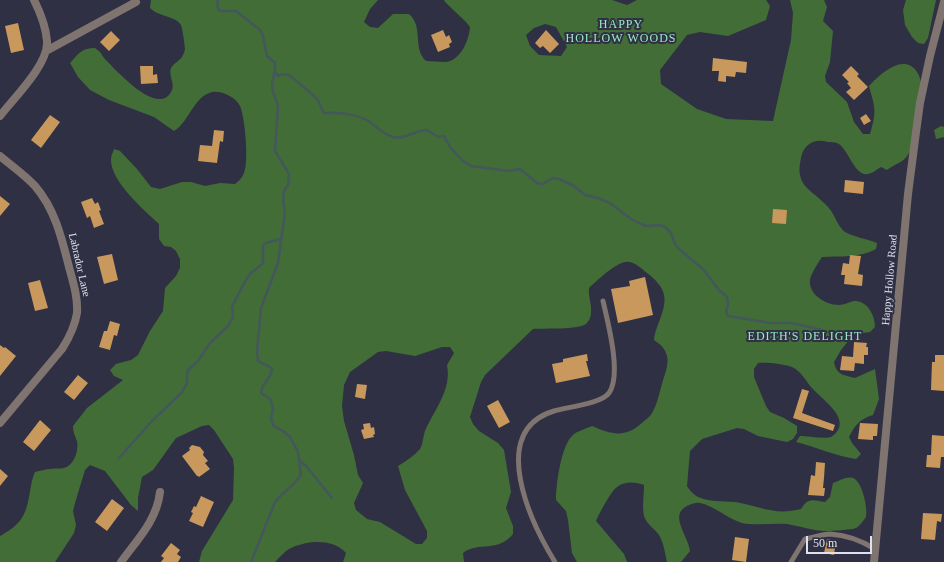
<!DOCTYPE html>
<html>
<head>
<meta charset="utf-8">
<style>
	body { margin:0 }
	#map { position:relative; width:944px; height:562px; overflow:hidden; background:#2f3044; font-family:Georgia,serif }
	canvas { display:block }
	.scale { position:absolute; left:806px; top:536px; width:66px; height:18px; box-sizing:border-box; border:2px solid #e0e1ee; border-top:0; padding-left:5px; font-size:12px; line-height:14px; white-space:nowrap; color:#e0e1ee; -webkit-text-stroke:3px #2f3044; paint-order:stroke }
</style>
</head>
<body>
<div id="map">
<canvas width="944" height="562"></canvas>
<div class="scale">50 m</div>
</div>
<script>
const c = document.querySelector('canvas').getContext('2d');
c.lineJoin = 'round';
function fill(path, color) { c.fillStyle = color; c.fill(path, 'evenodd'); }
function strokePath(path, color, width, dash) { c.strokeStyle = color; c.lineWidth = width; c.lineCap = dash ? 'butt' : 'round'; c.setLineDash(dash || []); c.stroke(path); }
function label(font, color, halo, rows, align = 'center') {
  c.font = font + ' Georgia,serif'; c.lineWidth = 4; c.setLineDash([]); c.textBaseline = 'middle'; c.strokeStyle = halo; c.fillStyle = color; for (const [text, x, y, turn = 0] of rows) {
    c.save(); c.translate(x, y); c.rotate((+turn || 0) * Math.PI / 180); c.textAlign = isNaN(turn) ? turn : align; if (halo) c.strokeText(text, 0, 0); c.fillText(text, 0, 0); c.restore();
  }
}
fill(new Path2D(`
	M151,0H378L370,9L364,22L370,27L378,28L393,14H409C424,27 412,48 426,61C432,61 439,62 446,62C461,60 469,40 470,27L466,22L445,2L444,0H612L627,5L637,0H766L770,6L766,20L728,36L700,32L687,35L660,70L661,84L697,109L726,119L773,121L791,40L793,13L790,0H824L827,7L823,21L833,31L830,62L825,76L826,82L847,102L854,122L863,134H870C877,111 875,108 869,86C880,74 904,52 917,72C920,76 922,85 922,90C922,100 918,110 917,120C915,131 914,144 909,153C904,163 894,164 887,170L881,167C877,169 874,172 871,173C855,181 849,148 837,143C835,142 831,142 828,142C823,141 818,140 813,142C806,145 802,151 801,158C794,187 812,189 828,207C835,214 837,226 845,232C854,237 867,239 877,243L876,249C859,258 840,256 822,257C818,263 814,269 811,276C805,292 824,305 839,305C844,305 849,302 854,301C867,300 875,315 875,327L870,332L854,334L841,350L834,362C836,375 844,375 855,378L875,369L879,399L873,415C860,419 855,425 849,437L852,443L861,454L856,459C835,456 816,447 796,442L800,436C807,436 825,439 831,437C835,435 837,432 839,428C844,414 823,400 815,391C807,384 803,373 794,368C787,364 766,362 758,363L754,369V377L766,406L770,412L784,418L797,426V433L793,439L787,442L758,436L744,429L737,428L702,439L690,451L687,486C690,491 693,494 698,497C709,502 723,501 735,502C760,506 774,516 801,509C808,497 813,500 825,502L830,497L833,483C839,481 847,476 853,478C862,481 868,508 866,517C864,520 859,527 856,528C852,530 830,531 826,531C813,531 800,526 787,524C772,523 757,526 742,523C728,519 713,505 700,503C694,502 685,506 681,511C674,521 689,539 690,551L681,562H667C665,554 664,543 659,535C654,528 647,525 644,516C642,506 644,495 644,485C636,482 625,481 617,487C611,491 599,514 596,521L624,554L627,562H577L572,553L568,520L566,511L556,500C556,485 561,445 573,435C577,431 586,429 592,426C612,435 626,438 643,422C646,419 650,417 652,413C657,405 659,394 662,384C665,373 671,361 665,351C663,346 658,343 654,340C655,326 667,310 664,295C663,287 654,278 647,273C642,269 636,263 629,262C618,260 597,281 589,288C588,296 592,305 591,313C591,317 589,321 586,324C577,330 545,328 533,329L485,375L481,382L470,417L473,424L479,431L498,443L504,450L511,492L506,508L513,526V534C498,553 478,541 463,553L464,562H343L346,553C333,538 306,540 289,549C284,552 279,558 275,562H199L202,551L233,500L234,468L233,459L214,430L209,425L202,426L176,438L153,470L142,477L138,498V511L131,505L105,471L90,465L85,470L75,503L73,511L76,525L74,533L55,562H0V536C18,526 25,519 29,497C31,488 31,481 35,472C40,471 45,469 51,469C55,468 60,469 64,468C74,465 79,451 77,441C75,436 73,432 73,426L87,408L123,380L114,376L110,370L116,364L131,360L138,355L150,331L163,311L165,288L176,276L180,268V259L176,251L171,247L164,246L159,239V224C144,210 110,181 111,159C111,156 113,152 114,149L120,151L137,169L151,187L160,189L182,182H191L205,186L220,183L235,184C239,181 242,178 244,173C249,162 245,117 240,106C236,97 221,90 212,92C193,97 190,121 174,131L154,117L109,100L90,90L78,77L70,63C79,53 82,48 95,48L100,52L104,58C115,69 157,117 171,92C176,84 168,76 171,68C173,64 179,61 182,57C183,55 185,51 185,49C185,46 182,26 181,25C176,16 159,17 150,8ZM545,24L556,27L567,47L561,56L539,55L530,46L526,35L534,28ZM442,347H450L454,353L447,365C452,390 434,410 425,431C423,437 423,444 420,449C414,456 406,461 398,466L405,490L427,531V538L422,544H416L380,522L367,519L356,510L354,503L363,483L358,475L354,455L344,421L342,406L344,385L350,372L378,352L386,351L415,356Z
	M906,0H936L928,38L924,44L918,43L912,37L905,25L903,10Z
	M941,126L944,127V137L936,139L934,130Z`), '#436d37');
strokePath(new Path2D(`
	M218,0L217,7L220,11H236L260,30L263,36L267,56L275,63C276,74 272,77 272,86C272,93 277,100 278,107L275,151L289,174L288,185L284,191L283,201L285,212L278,263L261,308L257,352L258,361L270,367L272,370C271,379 261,384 261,393L270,399L272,404L273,408L271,419L274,426L283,431L290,437L298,452L301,474C295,486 282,492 275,502L251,562
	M276,73L278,76C281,75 285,74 288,75C291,75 314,96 317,99C320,103 321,109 324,113C338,112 358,114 370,122C378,128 383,134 393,137C404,140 416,130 427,130L438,137L444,136L450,147L463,161L471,166L509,171L520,169L537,183L542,184L553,178L559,179L574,186L585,195L598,198L610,203L631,219L639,223L646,226L660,225L665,227L671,233L675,244L679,249L703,269L719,290L727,297L728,305L726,312L728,316L771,323H792L822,330
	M119,458L150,423L182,392L187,383V373L189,369L198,361L210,343L228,326L233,317L232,307L242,287L249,275L263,263V245L266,243L280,239
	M299,460L307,467L332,498`), '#43575c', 2.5);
fill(new Path2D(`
	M18,23L24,50L11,53L5,26Z
	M443,30L446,37L449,35L452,42L449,44L450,47L438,52L431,35Z
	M546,30L559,44L550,53L543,46L540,48L535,43Z
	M111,31L120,40L109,51L100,42Z
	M713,58L747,62L746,73L736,72L735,77L726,76V82L718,81L719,71H712Z
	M140,66H153V75L157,74L158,83L141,84Z
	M851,66L859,74L857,76L868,87L854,100L846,92L851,88L847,83L849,82L842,75Z
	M866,114L871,121L864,125L860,118Z
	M50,115L60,122L41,148L31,140Z
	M214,130L224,131L223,142L220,141L217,163L198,161L200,145L212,146Z
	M845,180L864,182L863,194L844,192Z
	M0,196L10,204L0,216Z
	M92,198L95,204L98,202L101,210L99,211L104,224L94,228L90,216L87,218L81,202Z
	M773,209L787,210L786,224L772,223Z
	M112,254L118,280L104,284L97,257Z
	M850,255L861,256L858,274L863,275L862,286L844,284L845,275H841L843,263L849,264Z
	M645,277L653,315L618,323L611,289L630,286L629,281Z
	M40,280L48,308L35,311L28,283Z
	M110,321L120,324L117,336L114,335L110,350L99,347L104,331H107Z
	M854,342L867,343L866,347H868V355H864V364L855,363L854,371L840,370L842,356L853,357Z
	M0,345L4,348L5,347L16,356L0,376Z
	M587,354L588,361H586L590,376L556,383L552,364L563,362V359Z
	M935,355H944V391L931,390L932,362H935Z
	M78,375L88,383L74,400L64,392Z
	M357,384L367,385L365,399L355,397Z
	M802,389L809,391L802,413L835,425L833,431L793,418Z
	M498,400L510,422L499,428L487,406Z
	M40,420L51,430L34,451L23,442Z
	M370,423L371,428L374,427L375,434L373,435L374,437L364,439L361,430L364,429L363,424Z
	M860,423L878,424L877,436H873V440L858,439Z
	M932,435L944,436V457H941L940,468L926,467L927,455H931Z
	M192,445L200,447L204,452L203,455L208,461L205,463L210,469L199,477L198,476H197L182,456L190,450L189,448Z
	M816,462L825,463L824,478L823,488H825L824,496L808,495L811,475L815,476Z
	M0,469L8,476L0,486Z
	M201,496L214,502L203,527L189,521L193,513L191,512L194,506L196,507Z
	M112,499L124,508L107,531L95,522Z
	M923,513L942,514L941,522L937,521L935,540L921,539Z
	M735,537L749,539L746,562L732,560Z
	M827,539L836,541L834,555L824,553Z
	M171,543L180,550L177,554L181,557L178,562H161L164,558L161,556Z`), '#c8985d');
strokePath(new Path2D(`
	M555,562C531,523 487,431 554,411C567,407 601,404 609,393C622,375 608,323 603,301
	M791,562L805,539C812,538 822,534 830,534C846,535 862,541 875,549`), '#807470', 5);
strokePath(new Path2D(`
	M46,51L136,2
	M0,116C14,98 49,64 47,41C46,28 40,12 34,0
	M0,156C12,166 25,175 35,186C55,209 62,239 69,267C73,282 78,297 77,313C75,326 69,338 62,349L0,423
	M121,562C137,540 157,520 160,492
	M874,562L908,194L916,132L920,103L930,56L944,2`), '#807470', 8);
label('11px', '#e0e1ee', '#2f3044', [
	["Labrador Lane",79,265,77],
	["Happy Hollow Road",890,280,-85]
]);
c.letterSpacing = '1px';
label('12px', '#97ecc5', '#2f3044', [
	["HAPPY",621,25],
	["HOLLOW WOODS",621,39],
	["EDITH'S DELIGHT",805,337]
]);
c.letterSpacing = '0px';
</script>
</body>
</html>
